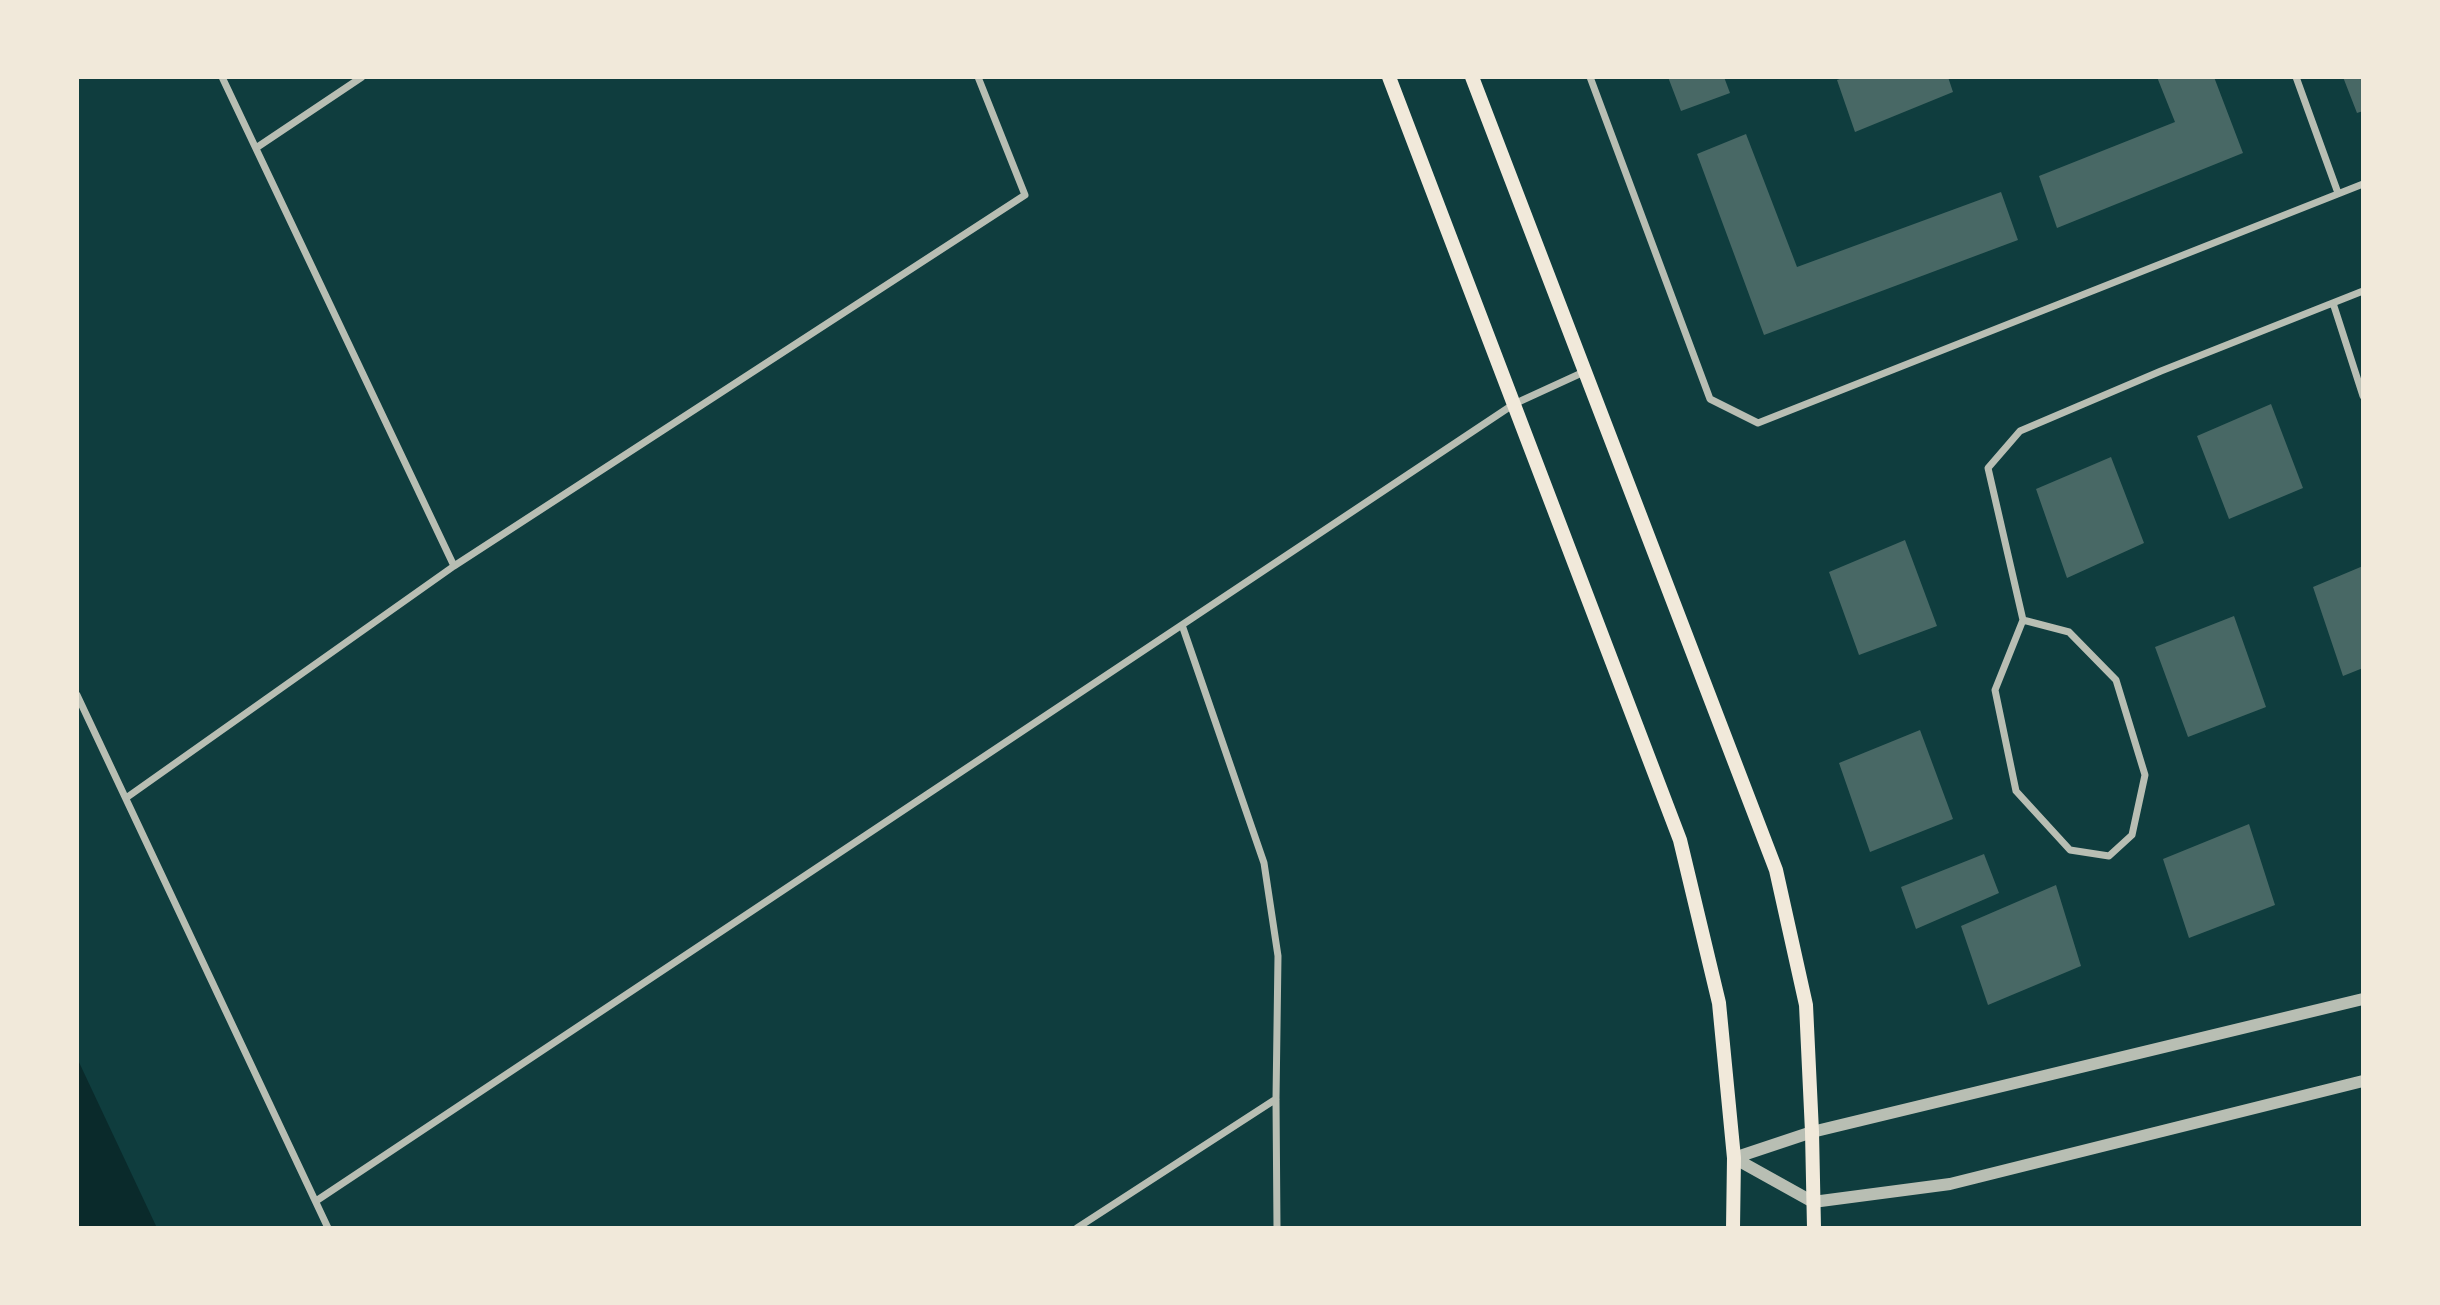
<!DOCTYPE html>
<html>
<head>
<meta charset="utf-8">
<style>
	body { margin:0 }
	#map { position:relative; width:2440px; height:1305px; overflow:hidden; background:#0f3d3e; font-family:Mulish,sans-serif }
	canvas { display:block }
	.frame { position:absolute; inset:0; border:79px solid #f1e9da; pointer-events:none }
</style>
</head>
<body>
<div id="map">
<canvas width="2440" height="1305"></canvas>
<div class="frame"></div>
</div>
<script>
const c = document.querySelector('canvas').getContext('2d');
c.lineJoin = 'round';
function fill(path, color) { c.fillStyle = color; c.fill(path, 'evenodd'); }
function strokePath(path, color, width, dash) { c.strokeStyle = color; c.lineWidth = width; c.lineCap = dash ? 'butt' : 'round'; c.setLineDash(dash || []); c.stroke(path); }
fill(new Path2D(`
	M77,1058L157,1228H77Z`), '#0a2a2b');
fill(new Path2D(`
	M1668,77H1724L1730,93L1681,111Z
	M1845,77H1948L1953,92L1855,132L1837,80Z
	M2157,77H2214L2243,153L2057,228L2039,176L2175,122Z
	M2343,77H2363V111L2357,113Z
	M1746,134L1797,267L2001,192L2018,240L1764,335L1697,154Z
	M2271,404L2303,488L2229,519L2197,436Z
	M2111,457L2144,543L2067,578L2036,489Z
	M1905,540L1937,626L1859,655L1829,572Z
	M2363,566V668L2343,676L2313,587Z
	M2234,616L2266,707L2188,737L2155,647Z
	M1920,730L1953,819L1870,852L1839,763Z
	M2249,824L2275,905L2189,938L2163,859Z
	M1984,854L1999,893L1916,929L1901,887Z
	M2056,885L2081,966L1988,1005L1961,926Z`), '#486865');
strokePath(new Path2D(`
	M222,77L454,566
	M1590,77L1710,399L1758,423L2363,184
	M2296,77L2338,193
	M256,148L362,77
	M2333,303L2363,396
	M2023,620L2069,632L2116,680L2145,775L2132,835L2109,856L2070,850L2016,791L1995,690L2023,620L1988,468L2020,431L2161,371L2363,291
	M1182,625L1264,863L1278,956L1276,1099L1277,1228
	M77,695L328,1228
	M126,798L454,566L1025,195L978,77
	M316,1201L1514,404L1586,371
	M1077,1228L1276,1099`), '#b8beb3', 7);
strokePath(new Path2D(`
	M2363,999L1812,1132L1734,1158L1813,1202L1950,1184L2363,1081`), '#b8beb3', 12);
strokePath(new Path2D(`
	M1389,77L1680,840L1719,1003L1734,1158L1733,1228
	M1472,77L1776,870L1806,1005L1812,1132L1814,1228`), '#f1e9da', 14);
</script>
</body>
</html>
